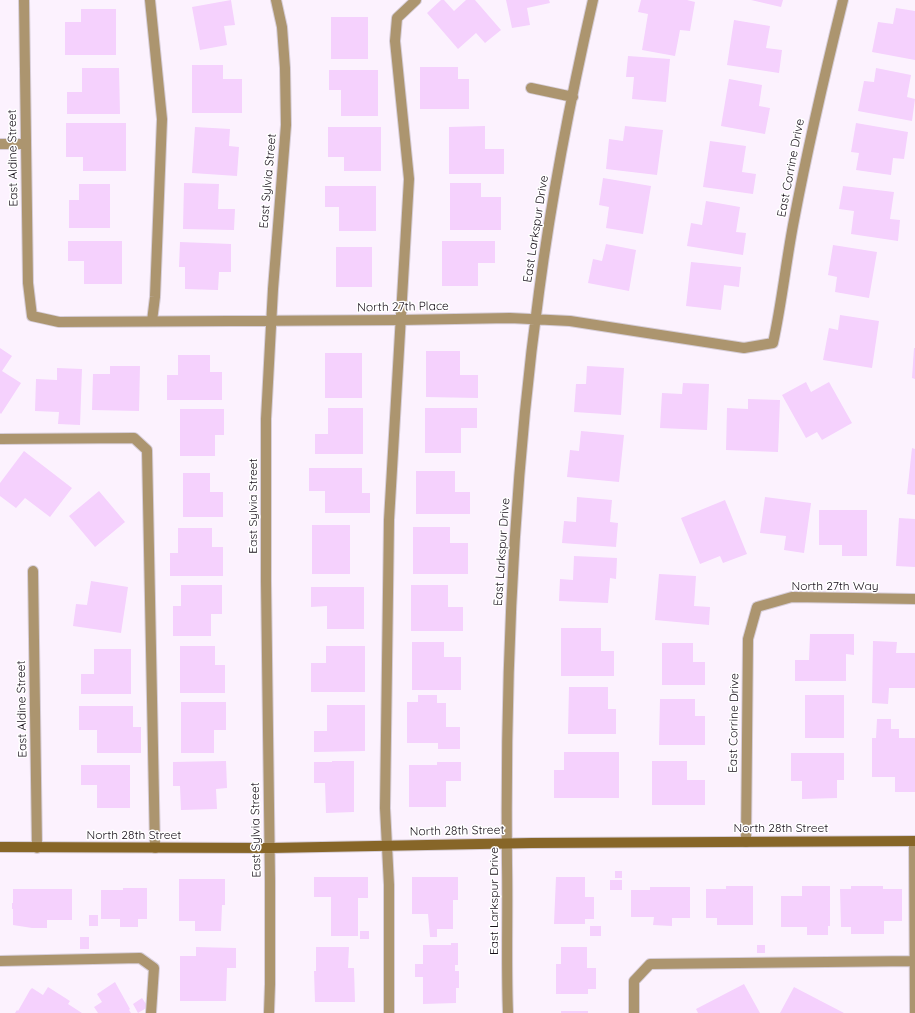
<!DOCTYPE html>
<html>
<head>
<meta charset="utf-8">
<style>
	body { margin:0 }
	canvas { display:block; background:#fcf2fe }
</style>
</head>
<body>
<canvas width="915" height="1013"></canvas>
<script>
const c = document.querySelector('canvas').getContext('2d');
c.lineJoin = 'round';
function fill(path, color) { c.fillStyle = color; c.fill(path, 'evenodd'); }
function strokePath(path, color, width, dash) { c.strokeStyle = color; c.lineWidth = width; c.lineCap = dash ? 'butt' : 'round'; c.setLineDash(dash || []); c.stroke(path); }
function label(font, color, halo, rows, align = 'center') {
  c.font = font + ' Quicksand,sans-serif'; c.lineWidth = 3; c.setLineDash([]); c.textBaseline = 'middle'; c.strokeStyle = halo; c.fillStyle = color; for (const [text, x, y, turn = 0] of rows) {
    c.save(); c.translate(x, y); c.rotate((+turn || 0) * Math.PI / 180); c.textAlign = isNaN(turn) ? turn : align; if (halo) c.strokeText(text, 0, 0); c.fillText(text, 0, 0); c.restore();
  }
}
fill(new Path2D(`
	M231,0L235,25L224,26L227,45L200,50L192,7Z
	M441,0H444L454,11L466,0H475L501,30L485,43L476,33L458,49L427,13Z
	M506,0H549L550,3L527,8L530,25L512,28Z
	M641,0H687L695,2L690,31L680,30L675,56L642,50L648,14L638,12Z
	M751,0H783L781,7Z
	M896,8L915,11V60L872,52L878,22L893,24Z
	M81,9H116V55H65V22H81Z
	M331,17H368V59H331Z
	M734,20L770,26L766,48L782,50L779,73L727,65Z
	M628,56L670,59L666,102L632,99L634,77H626Z
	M192,65H223V79H242V113H192Z
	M420,67H458V79H469V109H420Z
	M82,68H119L120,114H67V92H82Z
	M876,68L911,75L907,97L915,99L912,121L858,111L864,81L874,82Z
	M329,70H378V116H341V90H329Z
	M729,79L762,85L759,106L770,108L765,134L721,126Z
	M66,123H126V171H83V157H66Z
	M856,123L908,132L904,159L893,158L891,175L856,170L859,153L851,152Z
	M485,126V149H504V174H449V127Z
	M625,126L663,130L657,175L606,169L609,139L623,141Z
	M195,127L230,129L229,146L239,147L237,176L192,173Z
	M328,127H381V171H344V157H328Z
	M710,141L746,146L742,172L756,174L753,194L703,187Z
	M603,178L651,186L643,234L606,228L609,207L599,205Z
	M184,183L219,184L218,209H235L234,230L183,229Z
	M450,183H481V197H501V230H450Z
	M79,184H110V228H69V200H79Z
	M325,186H376V231H339V207H325Z
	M843,186L894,192L890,219L900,220L898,241L851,234L854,211L839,209Z
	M706,201L740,207L736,232L746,233L743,255L687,246L691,223L702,225Z
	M68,241H122V284H84V261H68Z
	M442,241H495V263H478V286H442Z
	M180,242L231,244V272H219L218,290L185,289V267H179Z
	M606,244L636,250L629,291L588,283L593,259L602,261Z
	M833,245L877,252L869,298L835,292L837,277L828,275Z
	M336,247H372V287H336Z
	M691,262L741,267L739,287L724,285L721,310L686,306Z
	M840,315L879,321L872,368L823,360L829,328L838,330Z
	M0,348L12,356L2,371L21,383L1,414L0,413Z
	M914,348H915V379L912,378Z
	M426,351H460V375H478V398L426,397Z
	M325,353H362V398H325Z
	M178,355H210V372H222V400H167V375H178Z
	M110,366H140L139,411L92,410L93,374H110Z
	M587,366L624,368L621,415L574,412L576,384H586Z
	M57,368L82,369L80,425L58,424L59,412L35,411L36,379L57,380Z
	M806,382L811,392L829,382L852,423L822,440L817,432L806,438L782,395Z
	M683,383L709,384L707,430L660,428L662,393L682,394Z
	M748,399L780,400L778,452L726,450L727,408L748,409Z
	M328,408H363V454H315V434H328Z
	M425,408H477V428H461V453H425Z
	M180,409H224V435H215V456H180Z
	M581,431L624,435L619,482L567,477L570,450L579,451Z
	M912,448L915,449V495L907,494Z
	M24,451L72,488L50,517L25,498L16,508L0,496V483Z
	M309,468H362V493H370V513H325V491H309Z
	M416,471H455V492H470V514H416Z
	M183,473H210V492H223V517H183Z
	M99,491L125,522L95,547L69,516Z
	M577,497L612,500L610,522L618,523L616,547L562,543L564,521L576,522Z
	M765,497L811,503L804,553L784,550L786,536L760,533Z
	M725,500L747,554L723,563L720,556L700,564L681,518Z
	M819,510H867V556H842V545H819Z
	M899,518L915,519V567L896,566Z
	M312,525H350V574H312Z
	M413,527H450V543H468V574H413Z
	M178,528H212V547H223V576H170V553H178Z
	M574,556L617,558L616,579L610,578L608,603L559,601L560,579L573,580Z
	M659,574L696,576L694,606L710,607L709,625L655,620Z
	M91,581L128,587L121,633L73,626L76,604L87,605Z
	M181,585H222V614H211V636H173V606H181Z
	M411,585H448V607H463V631H411Z
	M311,587H364V629H327V606L311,607Z
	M561,628H601V651H614V676H561Z
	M810,634H854V655L846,654V681H795V660H809Z
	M873,641L897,642L896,653H915V688H889L888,704L872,703Z
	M412,642H444V657H461V690H412Z
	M662,643H693V662H705V685H662Z
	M180,646H215V665H225V693H180Z
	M326,646H365V692H311V663H326Z
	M94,649H131V694H81V674H94Z
	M569,687H608V709H616V734H568Z
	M418,695H437V703H446V727H460V749H438V743H407V702H418Z
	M805,695H844V738H805Z
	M660,699H695V716H705V745H659Z
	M181,702H226V730H214V753H181Z
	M327,705H365V751L314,752V731H327Z
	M79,706H133V727H141V753H97V730H79Z
	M877,719H891V729H899V738H915V792H895V777H872V738H876Z
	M564,752H619V798H554V770H564Z
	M791,753H844V780H837V798L802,799V781H791Z
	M226,761L227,788L216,789L217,809L181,810L180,786H173V762Z
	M332,761H354V812L326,813L325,783H314V762H332Z
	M652,761H687V780H705V805H652Z
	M437,762H461V781H446V807H409V765H437Z
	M81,765H130V808H97V785H81Z
	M615,871H622V878H615Z
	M314,877H368V898H358V936H331V897H314Z
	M412,877H458V900H453V929H437V937H430L428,914H412Z
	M556,877H585V897H594V919H585V924H554Z
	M179,879H225V905H222L221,931H195V921H179Z
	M610,880H622V890H610Z
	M726,886H753V925H717V918H706V889H726Z
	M802,886H830V926H828V935H807V927H781V896H802Z
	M851,886H883V889H902V921H884V934H851V927H841L840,889H851Z
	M650,887H690V918H672V926L653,925L654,917H631V890H650Z
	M123,888H147V919H138V927H120V919H101V890H123Z
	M13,889H72V920H47V928H32L13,925V909H12V903H13Z
	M89,915H98V926H89Z
	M590,926H601V936H590Z
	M360,931H369V939H360Z
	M80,937H89V949H80Z
	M451,943H458V965H455V971H459V988H456V1003L423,1004V977H415V964H423V945H451Z
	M757,945H765V953H757Z
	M196,947L236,948V968H227L226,1001H180V956H196Z
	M316,947H349L348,968H354L355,1002H315L314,971H316Z
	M561,947H587V968H596V989H588V994H556V964H561Z
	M115,982L130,1009L129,1010L131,1013H98L94,1007L102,1002L97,994Z
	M744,984L760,1013H698L696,1009Z
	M48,987L70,1001L68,1004L82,1013H15L17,1010L18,1011L30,990L32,988L43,995Z
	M794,987L844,1013H780Z
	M142,998L148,1007L138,1013L133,1004Z
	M561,1011H588V1013H561Z`), '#f5d1fd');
const lane = new Path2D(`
	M150,0L162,119L155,297L152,321
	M0,439L134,438L147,450L155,848
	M914,841L915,1013
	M0,961L140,958L154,968L151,1013
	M389,1013V885L385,808L389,520L409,179L395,41L397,18L416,0
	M634,1013V981L650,964L914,961`);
const street = new Path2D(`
	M24,0L28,283L32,316L59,322L400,320L510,318L570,321L744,348L773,343C782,302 786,261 794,220C808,146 825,73 843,0
	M531,88L573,97
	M0,144H26
	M33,571L37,848
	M746,842L748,639L757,607L792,597L915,599
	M269,1013L270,984V881L266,581V419L273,289L286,125L285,68L282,27L276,0
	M508,1013C506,964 508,914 507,864C505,673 513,482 539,292C552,194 571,96 593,0`);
const secondary = new Path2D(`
	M0,847L270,848L532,843L915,841`);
strokePath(lane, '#d7ced9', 12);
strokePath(street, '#d7ced9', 12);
strokePath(secondary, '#d7ced9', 12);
strokePath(lane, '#ac956f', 10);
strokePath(street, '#ac956f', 10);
strokePath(secondary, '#876628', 10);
label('12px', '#160e18', '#fff', [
	["East Aldine Street",13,158,-91],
	["East Corrine Drive",791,168,-79],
	["East Sylvia Street",268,181,-85],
	["East Larkspur Drive",536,229,-81],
	["North 27th Place",403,307,-1],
	["East Sylvia Street",253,506,-90],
	["East Larkspur Drive",502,552,-86],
	["North 27th Way",835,586],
	["East Aldine Street",22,709,-91],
	["East Corrine Drive",734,723,-89],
	["North 28th Street",781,828],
	["East Sylvia Street",256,830,-91],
	["North 28th Street",457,831,-1],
	["North 28th Street",134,835],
	["East Larkspur Drive",494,901,-90]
]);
</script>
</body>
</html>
